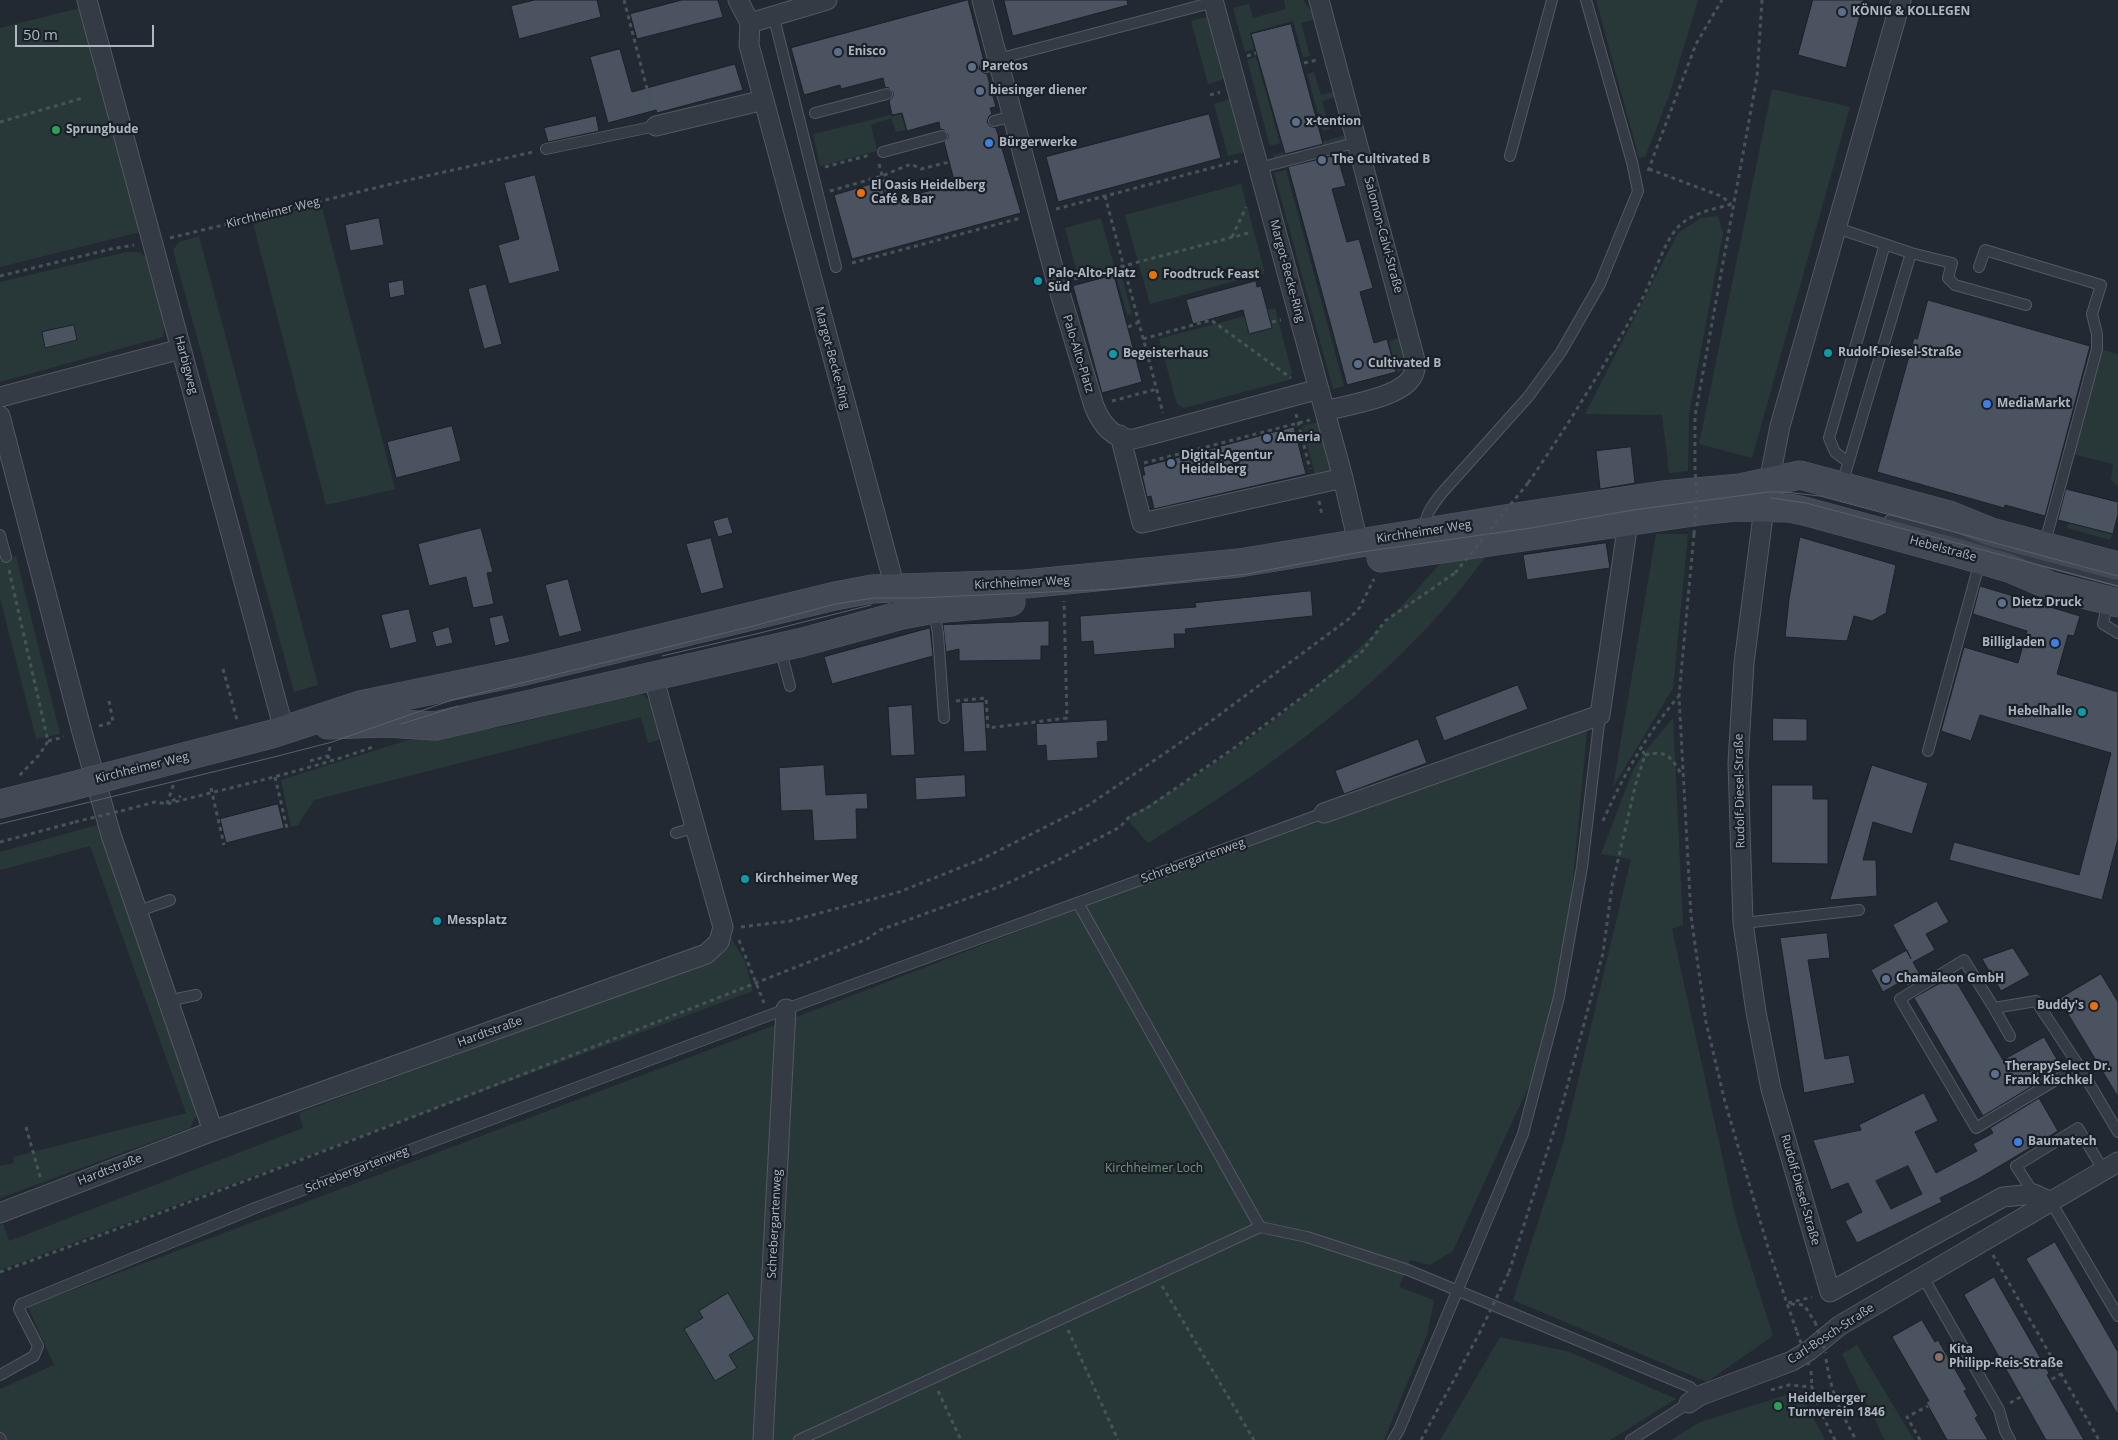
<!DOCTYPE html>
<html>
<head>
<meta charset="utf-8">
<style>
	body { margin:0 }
	#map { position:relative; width:2118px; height:1440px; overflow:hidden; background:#222933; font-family:"Open Sans",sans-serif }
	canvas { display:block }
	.scale { position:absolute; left:15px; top:25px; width:139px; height:22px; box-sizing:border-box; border:2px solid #afb6c1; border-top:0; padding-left:6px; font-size:15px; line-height:18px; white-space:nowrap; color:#afb6c1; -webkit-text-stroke:4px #1a2028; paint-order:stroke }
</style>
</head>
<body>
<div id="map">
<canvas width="2118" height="1440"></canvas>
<div class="scale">50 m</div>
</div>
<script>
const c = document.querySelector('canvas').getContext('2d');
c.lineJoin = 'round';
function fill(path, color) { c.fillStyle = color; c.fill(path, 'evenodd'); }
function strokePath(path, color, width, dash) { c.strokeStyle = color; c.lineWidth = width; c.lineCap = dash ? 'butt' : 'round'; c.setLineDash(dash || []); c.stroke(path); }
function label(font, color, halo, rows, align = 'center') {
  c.font = font + ' "Open Sans",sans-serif'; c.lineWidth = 4.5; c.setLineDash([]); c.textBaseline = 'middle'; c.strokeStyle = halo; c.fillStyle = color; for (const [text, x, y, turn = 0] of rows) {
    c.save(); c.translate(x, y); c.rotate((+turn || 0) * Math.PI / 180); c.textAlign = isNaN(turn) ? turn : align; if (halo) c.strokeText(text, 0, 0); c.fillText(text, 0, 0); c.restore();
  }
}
fill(new Path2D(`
	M1284,0H1303L1316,19L1301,23L1310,56L1303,57L1293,21L1250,33L1254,49L1245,52L1233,8L1249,4L1253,18L1286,9Z
	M1596,0H1698L1669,96L1645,157L1639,158Z
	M80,8L140,232L0,267V28Z
	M1207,17L1224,79L1208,84L1191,21Z
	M1256,57L1280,143L1270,146L1247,60Z
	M1314,72L1321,95L1335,91L1337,97L1322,101L1330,129L1323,131L1307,74Z
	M1772,89L1850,107L1752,458L1699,444Z
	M1230,99L1244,152L1228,156L1214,104Z
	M901,114L906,130L896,132L891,118L871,125L877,151L820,166L813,134L891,115V117Z
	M1346,135L1347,139L1274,158L1273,155Z
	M1286,170L1344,386L1333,389L1274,173Z
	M1241,184L1265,273L1150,304L1125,215Z
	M321,204L395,489L326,505L253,223Z
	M1718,216L1723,233L1689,413L1688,471L1669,473L1662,415L1585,414L1678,233L1701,218Z
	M1101,218L1114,266L1078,276L1065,228Z
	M199,236L318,685L294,692L173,250L179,242Z
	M126,252H138L148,258L165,322L163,337L0,382V282Z
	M1121,274L1132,314L1127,315L1116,275Z
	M1275,308L1292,373L1288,380L1184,408L1177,404L1159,339Z
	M1401,337L1407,359L1404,370L1397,372L1389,341Z
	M2103,350L2118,354V487L2111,480L2113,464L2073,454Z
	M1318,422L1332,474L1316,478L1302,426Z
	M2069,523L2113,534L2110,540L2067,528Z
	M1656,534H1688L1673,688L1613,787Z
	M1454,547L1490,552C1467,580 1445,610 1419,636C1340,718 1245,784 1148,843L1126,818C1251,748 1363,657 1454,547Z
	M16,556L60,734L36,739L0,598V561Z
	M633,695H644L652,705L661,739L648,743L641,717L314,800L298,825L291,827L281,780L408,740L501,727Z
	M1673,718L1683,925L1672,929L1736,1219L1773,1336L1707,1382L1513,1300L1563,1144L1631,859L1601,854L1633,770L1647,749Z
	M1587,730L1571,902L1541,1062L1517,1111L1453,1251L1430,1265L1410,1260L1399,1287L1434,1300L1427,1335L1384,1440H0V1389L54,1365L28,1307L799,1016L1161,876Z
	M97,825L197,1114L190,1128L0,1198V1166L14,1163L13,1157L186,1113L90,846L0,870V852Z
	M731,938L745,961L753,991L0,1270V1225L3,1224L9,1241L303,1128L299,1113L705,963L723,953Z
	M1500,1337L1570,1352L1676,1399L1610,1440H1440Z
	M1857,1345L1914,1440H1885L1842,1354Z
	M1799,1391L1825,1440H1671L1700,1422Z`), '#283838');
const building = new Path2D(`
	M535,0H597L601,17L519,39L511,6Z
	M682,0H718L723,17L637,39L630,14Z
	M968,0L984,61L980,65L979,69L984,73L987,74L996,107L990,108L992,114L989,116L987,122L990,126L996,128L1021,213L852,259L834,195L881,181L886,202L955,184L944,142L948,138V134L944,130L940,129L939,122L907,131L902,113L892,115L889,101L893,96V92L889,88L885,87L883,78L841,89L840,85L804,95L791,48Z
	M1004,0H1127L1128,5L1013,36Z
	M1813,0H1864L1846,68L1798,55Z
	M1291,24L1323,144L1285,154L1251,34Z
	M620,49L632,92L735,64L743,90L657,113L656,110L608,123L590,57Z
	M1209,114L1221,158L1058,202L1046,157Z
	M596,116L599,131L548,142L544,128Z
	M1337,155L1346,186L1332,189L1347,242L1359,239L1373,288L1360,292L1374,343L1387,339L1396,372L1347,385L1288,167Z
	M535,175L560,271L509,284L498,245L519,239L504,183Z
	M379,218L384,245L350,251L345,225Z
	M1114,275L1142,382L1102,393L1073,286Z
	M403,280L405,295L390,298L388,283Z
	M1256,281L1257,287L1261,286L1272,328L1249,334L1243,310L1193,324L1186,300Z
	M486,284L502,344L484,349L468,289Z
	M1928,300L2090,346L2045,516L2005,505L2004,508L1877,472L1914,338L1917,339Z
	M74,325L77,340L45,348L42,332Z
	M452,426L461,461L396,478L387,442Z
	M1294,427L1306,474L1154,509L1151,496L1147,497L1142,475H1145L1143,467Z
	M1631,447L1635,483L1600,489L1596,451Z
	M2066,489L2118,502V514L2113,534L2058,520Z
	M728,517L733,533L718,537L713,521Z
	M481,528L493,572L487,573L494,604L473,608L466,577L429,586L418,544Z
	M1800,537L1896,565L1886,613L1872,621L1854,616L1847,641L1785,637L1789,599Z
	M711,538L724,588L701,594L686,544Z
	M1606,543L1610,568L1527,580L1523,555Z
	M568,579L582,631L559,637L545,585Z
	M1980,586L2080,616L2074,636L2068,635L2057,674L2118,692V839L2102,900L1949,860L1954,842L2079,875L2111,753L1980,715L1971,741L1941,731L1964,647L2018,663L2027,631L1973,614Z
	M1311,591L1313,616L1185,629L1186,634H1174L1175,648L1094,655L1093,641L1081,642L1080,616L1196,607L1195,603Z
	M409,609L417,642L390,649L381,615Z
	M503,615L510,642L495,646L489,618Z
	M1049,621V646H1041V660L959,661V649L946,652L943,625Z
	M449,627L453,643L436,647L432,632Z
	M930,628L933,656L832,684L824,657Z
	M1518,685L1528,709L1444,741L1435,717Z
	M984,702L987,751L964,752L961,703Z
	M912,705L915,755L891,756L888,707Z
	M1773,718L1807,719V741H1773Z
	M1107,720L1108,741L1097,742L1098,758L1047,761L1046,745L1037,746L1036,724Z
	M1418,739L1427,763L1344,794L1335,771Z
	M824,765L826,795L867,793L868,809H856L857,839L814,841L812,810L781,811L779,768Z
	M1872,765L1928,783L1912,834L1873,822L1863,860H1876L1877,896L1830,900Z
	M965,775L966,797L916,800L915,778Z
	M1772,785H1813V799H1828V864L1772,863Z
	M278,804L284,828L226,843L220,819Z
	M1937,901L1949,922L1926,934L1935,950L1913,962L1922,978L1907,986L1904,980L1883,992L1871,970L1907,950L1911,959L1893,925Z
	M1827,933L1830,958L1808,960L1825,1059L1849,1055L1855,1083L1804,1093L1780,938Z
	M2013,948L2030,975L2001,991L1982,959Z
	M2101,974L2118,1002V1097L2059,999Z
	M1953,976L2003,1060L2044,1037L2062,1068L1983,1116L1914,998Z
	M1924,1093L1938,1121L1915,1132L1936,1173L1977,1151L1973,1144L1993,1133L1990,1128L2039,1098L2058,1131L1978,1179L1940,1198L1942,1202L1857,1243L1845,1221L1862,1212L1848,1183L1831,1190L1813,1140L1861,1130L1859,1125ZM1908,1166L1922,1194L1891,1209L1876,1181Z
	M2055,1242L2118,1352V1415L2026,1259Z
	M1994,1277L2049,1373L2047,1375L2084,1440H2046L1964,1295Z
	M728,1293L755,1339L729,1355L737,1368L715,1381L684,1329L703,1318L699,1311Z
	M1922,1320L1935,1342L1938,1340L1967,1390L1964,1391L1978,1416L1975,1418L1988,1440H1947L1926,1402L1929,1401L1892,1337Z`);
fill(building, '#4a535f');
strokePath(building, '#1c222b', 1);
const lane = new Path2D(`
	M773,14L836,267
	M998,59L1214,2
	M986,67L999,64
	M815,113L887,94
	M994,121L1013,116
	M546,149L656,126
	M883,152L942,136
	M1510,156L1552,0
	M1259,168L1358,142
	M1837,228L1911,253L1952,263L1948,278L1955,285L2026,305
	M1979,267L1985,250L2101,285L2092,314L2097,334V349L2044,546
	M1848,462L1835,452L1829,438L1885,244
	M1842,484L1911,253
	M1890,520L2118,581
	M1426,530C1423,516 1433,505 1441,494L1528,397L1561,352L1600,284L1638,191L1632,162L1586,0
	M0,535L6,557
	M2108,601L2103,624L2118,633
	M934,610L938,634L944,718
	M780,648L790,686
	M1928,751L1980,561
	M676,833L696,827
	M1078,903L1260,1227
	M136,912L170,900
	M1743,923L1859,910
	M167,1001L196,995
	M1994,1008L2010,1036
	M2079,1066L1976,1128L1900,999L1964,960L1994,1008L2036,1001L2079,1066L2118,1132
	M2034,1194L2016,1166L2078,1128L2104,1171
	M2051,1202L2118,1316
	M1923,1277L1999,1410L2005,1431L2010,1440
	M0,1375L34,1356L38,1346L19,1309L21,1304L255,1208L786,1009L1324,813
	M0,1438L1,1440
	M799,1440L1260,1227L1307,1237L1408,1270L1690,1387L1699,1396
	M1393,1440L1399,1430L1523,1134L1559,997L1582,867L1600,715
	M1631,1440L1689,1403`);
const street = new Path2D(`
	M87,0L284,730
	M738,0L750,23L749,45L898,599
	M982,0L1057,283L1094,406C1100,421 1110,437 1129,439C1135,440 1143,436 1149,435L1319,389
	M1213,0L1343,478L1358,543
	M1319,0L1416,364C1415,370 1414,376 1409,381C1394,398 1347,405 1325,411
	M1901,0L1780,426L1764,508L1744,663L1738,763L1743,923L1756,1012L1771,1089L1830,1292L2003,1197L2034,1194L2051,1202
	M750,23L827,0
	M656,126L764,100
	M0,397L181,349
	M0,416L82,732L111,835L213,1131
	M1120,435L1142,523L1343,478
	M1324,813L1600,715L1628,522
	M0,1213L213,1131L706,954L719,942L723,927L653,676
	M1689,1403L1699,1396L1792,1361L1810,1350L1839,1326L2118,1162
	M763,1440L786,1009`);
const secondary = new Path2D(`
	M1381,558L1707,510L1735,507L1789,508L1804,511L1961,554L2009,568L2051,586L2118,603
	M328,725L385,723L435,726L803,642L902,615L934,609L1011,602
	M114,775L272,734L360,705L525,671L835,596L872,589L1025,584L1239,563L1529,515L1663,495L1740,488L1800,475L1949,515L1991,532L2118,566
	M0,804L65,788`);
strokePath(lane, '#525962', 12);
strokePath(street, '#525962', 21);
strokePath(secondary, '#525962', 29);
strokePath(new Path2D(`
	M624,0L652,108
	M1247,56L1256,53
	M1304,63L1317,60
	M1210,95L1220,92
	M0,122L83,98
	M879,164L888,198
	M825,167L870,155
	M1649,169L1721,196L1731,204
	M1648,171L1696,44L1722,0
	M830,191L882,176L911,164L921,169L949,162
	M1105,196L1163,413
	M1056,209L1238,161
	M1232,237L1246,207
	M170,238L391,184L533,152
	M852,263L1021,218
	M0,276L111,249L134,245
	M1074,279L1252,232
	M1272,322L1281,320
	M1128,327L1139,322
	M1143,339L1211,320L1291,378
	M1112,401L1157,389
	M1296,414L1310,469
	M1144,463L1310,420
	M1695,470V416L1757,77L1762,0
	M1528,483C1569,424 1606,363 1641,301C1653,280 1663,242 1679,226C1692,213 1714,209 1732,204
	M1319,501L1322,515
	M1694,534L1679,696L1691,916L1706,1022L1725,1102L1769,1251L1797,1332
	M9,570L48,741L40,754L19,776
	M223,669L237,720
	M956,701L986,698L988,728L1067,718L1064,601
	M99,726L113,722L109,701
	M48,741L64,737
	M330,747L328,756L330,762
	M1645,755C1668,749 1671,758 1682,775
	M310,761L328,756
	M275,777L287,828
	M211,788L224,845
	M172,801L181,796
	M167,804L174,783
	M121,811L155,802L167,804C236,786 306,771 373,747
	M1603,821C1623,776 1646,735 1678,697
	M0,842L75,822
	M741,927L790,921L899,892L982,859L1089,805L1203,727L1350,618L1360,607L1374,579
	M739,940L764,1003
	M26,1127L41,1180
	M1993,1255L2099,1440
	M0,1272C291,1166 579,1053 867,939L880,930L999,887L1056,861L1120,827L1129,817L1147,808L1234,748L1361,653L1385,621L1455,573
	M1509,1272L1563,1102L1603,953L1612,886L1636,783L1645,755L1640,747
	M1162,1286L1254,1440
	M1788,1303L1812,1297
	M1791,1304L1804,1305L1815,1322
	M1068,1330L1118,1440
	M1826,1359C1831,1392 1840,1411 1856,1440
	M1811,1371L1812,1387
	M1771,1390L1789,1385L1812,1387L1819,1409L1835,1440
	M938,1391L961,1440
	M2010,1403L2061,1374
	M1421,1440L1479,1334
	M1920,1440L1907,1417L1928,1406`), '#455456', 3, [4, 4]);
strokePath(lane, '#353b44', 10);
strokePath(street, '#353b44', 19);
strokePath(secondary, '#434a56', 28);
strokePath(new Path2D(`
	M1771,498L1806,503L2118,586
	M662,656L760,633L871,605
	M401,724L458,706
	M0,824L274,757L332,742L452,700L757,625L835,604L874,598H918L1113,589L1247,574L1361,552L1531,528L1633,510L1768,492H1785L1820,496L2118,576`), '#59616d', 1);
const secondaryBridge = new Path2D(`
	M65,788L114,775`);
strokePath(secondaryBridge, '#525962', 29, []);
strokePath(new Path2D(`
	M1694,534L1697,495L1695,470
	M1455,573L1528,483
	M75,822L120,811
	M1815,1322L1826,1353
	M1797,1332L1809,1365
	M1479,1334L1509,1272`), '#455456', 3, [4, 4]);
strokePath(secondaryBridge, '#434a56', 28);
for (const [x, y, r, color] of [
	[1842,12,5,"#5c6f8a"],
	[838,52,5,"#5c6f8a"],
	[972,67,5,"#5c6f8a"],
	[980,91,5,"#5c6f8a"],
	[1296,122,5,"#5c6f8a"],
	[56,130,5,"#2e9e5b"],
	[989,143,5,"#3f7fe0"],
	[1322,160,5,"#5c6f8a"],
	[861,193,5,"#e8710a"],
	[1153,275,5,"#e8710a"],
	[1038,281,5,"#0f9aa8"],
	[1828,353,5,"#0f9aa8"],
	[1113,354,5,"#0f9aa8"],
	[1358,364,5,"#5c6f8a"],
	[1987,404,5,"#3f7fe0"],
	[1267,438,5,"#5c6f8a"],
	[1171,463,5,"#5c6f8a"],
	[2002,603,5,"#5c6f8a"],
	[2055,643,5,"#3f7fe0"],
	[2082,712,5,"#0f9aa8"],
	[745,879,5,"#0f9aa8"],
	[437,921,5,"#0f9aa8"],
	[1886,979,5,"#5c6f8a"],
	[2094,1006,5,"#e8710a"],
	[1995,1074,5,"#5c6f8a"],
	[2018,1142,5,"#3f7fe0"],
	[1939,1357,5,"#8d6e63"],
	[1778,1406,5,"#2e9e5b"]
]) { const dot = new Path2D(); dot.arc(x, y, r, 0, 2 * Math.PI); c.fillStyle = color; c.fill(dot); strokePath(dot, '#1a2028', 2); }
label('bold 12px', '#afb6c1', '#1a2028', [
	["KÖNIG & KOLLEGEN",1852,12],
	["Enisco",848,52],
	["Paretos",982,67],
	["biesinger diener",990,91],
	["x-tention",1306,122],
	["Sprungbude",66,130],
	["Bürgerwerke",999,143],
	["The Cultivated B",1332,160],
	["El Oasis Heidelberg",871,186],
	["Café & Bar",871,200],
	["Palo-Alto-Platz",1048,274],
	["Süd",1048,288],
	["Foodtruck Feast",1163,275],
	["Rudolf-Diesel-Straße",1838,353],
	["Begeisterhaus",1123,354],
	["Cultivated B",1368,364],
	["MediaMarkt",1997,404],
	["Ameria",1277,438],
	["Digital-Agentur",1181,456],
	["Heidelberg",1181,470],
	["Dietz Druck",2012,603],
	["Billigladen",2045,643,"right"],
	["Hebelhalle",2072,712,"right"],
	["Kirchheimer Weg",755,879],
	["Messplatz",447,921],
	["Chamäleon GmbH",1896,979],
	["Buddy's",2084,1006,"right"],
	["TherapySelect Dr.",2005,1067],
	["Frank Kischkel",2005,1081],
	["Baumatech",2028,1142],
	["Kita",1949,1350],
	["Philipp-Reis-Straße",1949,1364],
	["Heidelberger",1788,1399],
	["Turnverein 1846",1788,1413]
], 'left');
label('12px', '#afb6c1', '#1a2028', [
	["Kirchheimer Weg",273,213,-14],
	["Salomon-Calvi-Straße",1383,235,75],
	["Margot-Becke-Ring",1287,271,75],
	["Palo-Alto-Platz",1078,354,73],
	["Margot-Becke-Ring",832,358,75],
	["Harbigweg",186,365,75],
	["Kirchheimer Weg",1424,532,-9],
	["Hebelstraße",1943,549,15],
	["Kirchheimer Weg",1022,583,-3],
	["Kirchheimer Weg",142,768,-14],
	["Rudolf-Diesel-Straße",1740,791,-91],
	["Schrebergartenweg",1193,861,-20],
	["Hardtstraße",490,1032,-20],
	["Hardtstraße",110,1170,-21],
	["Schrebergartenweg",357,1170,-21],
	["Rudolf-Diesel-Straße",1800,1190,74],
	["Schrebergartenweg",775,1224,-87],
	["Carl-Bosch-Straße",1831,1334,-33]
]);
label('12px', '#719479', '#1a2028', [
	["Kirchheimer Loch",1154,1169]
]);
</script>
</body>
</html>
